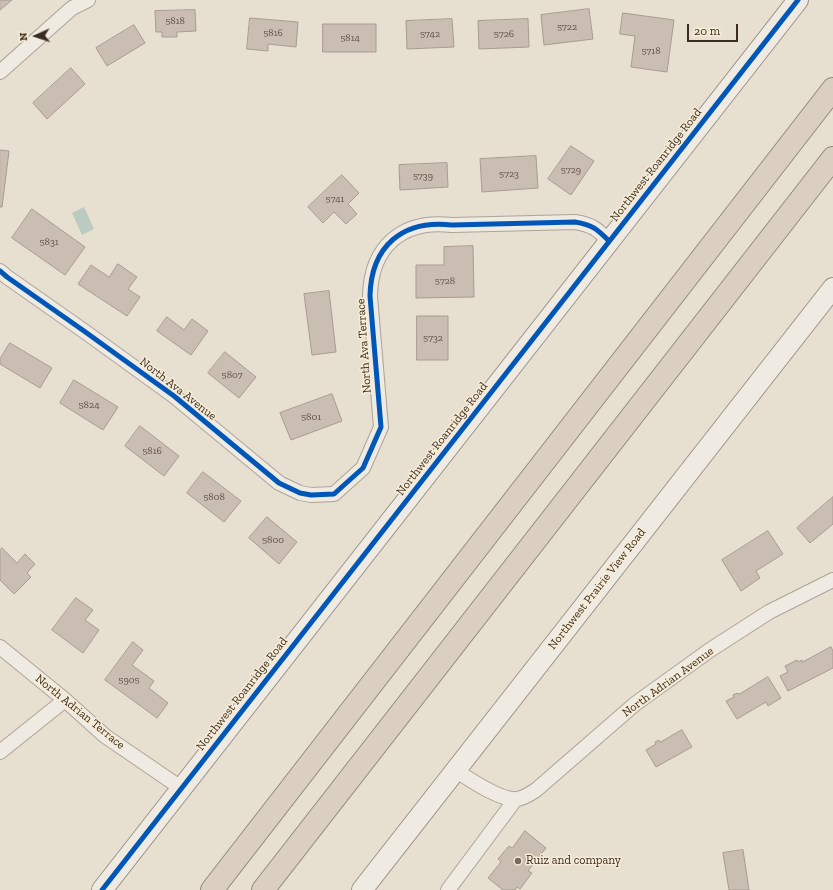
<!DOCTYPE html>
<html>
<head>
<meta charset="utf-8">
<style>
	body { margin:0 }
	#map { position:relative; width:833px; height:890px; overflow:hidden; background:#e7dfd0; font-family:"Zilla Slab",serif }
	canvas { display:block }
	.north { position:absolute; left:16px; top:16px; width:40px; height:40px; -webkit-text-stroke:3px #f7ecd7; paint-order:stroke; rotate:267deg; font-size:11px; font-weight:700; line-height:16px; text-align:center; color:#3c2c1f }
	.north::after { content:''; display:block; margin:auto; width:14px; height:18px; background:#3c2c1f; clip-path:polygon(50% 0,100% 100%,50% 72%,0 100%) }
	.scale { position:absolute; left:687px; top:24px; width:51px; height:18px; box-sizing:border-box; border:2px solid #3c2c1f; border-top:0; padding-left:5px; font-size:12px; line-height:14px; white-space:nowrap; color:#3c2c1f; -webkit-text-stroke:3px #f7ecd7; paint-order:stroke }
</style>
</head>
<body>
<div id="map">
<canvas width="833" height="890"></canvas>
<div class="north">N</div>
<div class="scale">20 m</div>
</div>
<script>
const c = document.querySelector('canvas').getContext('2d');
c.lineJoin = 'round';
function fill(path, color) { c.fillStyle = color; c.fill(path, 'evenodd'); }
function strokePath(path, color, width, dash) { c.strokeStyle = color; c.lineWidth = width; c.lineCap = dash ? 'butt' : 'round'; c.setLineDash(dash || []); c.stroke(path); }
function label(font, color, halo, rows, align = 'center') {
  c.font = font + ' "Zilla Slab",serif'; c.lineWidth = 3; c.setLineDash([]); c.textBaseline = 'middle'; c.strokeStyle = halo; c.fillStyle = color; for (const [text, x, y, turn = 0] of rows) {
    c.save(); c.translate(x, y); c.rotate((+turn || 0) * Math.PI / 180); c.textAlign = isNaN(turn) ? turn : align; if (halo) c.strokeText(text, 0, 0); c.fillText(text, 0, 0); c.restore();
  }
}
fill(new Path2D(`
	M84,207L94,229L82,235L72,213Z`), '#bbcbc1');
const building = new Path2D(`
	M0,0H12L0,10Z
	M589,9L593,39L544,45L541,15Z
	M195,10L196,31L177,32V37H162V32H156L155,11Z
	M623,13L674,20L667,72L631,67L635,36L620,34Z
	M250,18L298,22L296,47L268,44V51L247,49Z
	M452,19L454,47L407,49L406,21Z
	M528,19L529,47L479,49L478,21Z
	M323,24H376V52H323Z
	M134,25L145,43L107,66L96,48Z
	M71,68L85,84L47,119L33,103Z
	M571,146L594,161L571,195L548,179Z
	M0,150L9,151L2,207H0Z
	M536,156L538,188L482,192L480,159Z
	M447,163L448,187L400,190L399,165Z
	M342,175L359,193L348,204L357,214L346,224L334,212L323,223L308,207Z
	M32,209L85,247L65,275L12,238Z
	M473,246L474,297L416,298V265H444V247Z
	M118,264L137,277L128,289L140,297L127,316L78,284L91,265L109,277Z
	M329,291L336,352L312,355L304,294Z
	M417,316H448V360H417Z
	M167,317L184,330L192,319L208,331L191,355L157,331Z
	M10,343L52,368L40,388L0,364V359Z
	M225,352L256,377L239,398L208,373Z
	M74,380L118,407L103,430L60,403Z
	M332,394L342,421L291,440L280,413Z
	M140,426L179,456L164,476L125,446Z
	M203,472L241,501L224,522L187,493Z
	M833,497V524L810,543L797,528Z
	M267,517L297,542L279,564L249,538Z
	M768,531L783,554L756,571L760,578L741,591L722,560Z
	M2,548L17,563L25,554L35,564L27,573L31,577L14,594L0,580V550Z
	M76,598L93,610L85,620L99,630L83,653L52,630Z
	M133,642L143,650L132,665L154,681L149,688L168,703L157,718L105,680Z
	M831,647L833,651V668L788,691L780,676L788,672L785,666L797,660L798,662L802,660V662Z
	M768,677L781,698L768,706L766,702L737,719L726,701L734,697L733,695L738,693L739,694Z
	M682,730L692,747L656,767L646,750L656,744L655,742L659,740L660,742Z
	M525,831L546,848L528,871L532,873L520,889L517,887L515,890H503L488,878L501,862L498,859L509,846L512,848Z
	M743,850L749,890H729L723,853Z`);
fill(building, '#cabdb1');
strokePath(building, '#a89b8f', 1);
const street = new Path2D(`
	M0,72L72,8L88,0
	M0,271L7,277L84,331L174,396L279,483L300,493L311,495L334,494L363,468L381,427L370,296C371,246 403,219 452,225L575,222C593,225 597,229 609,241
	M0,647L65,700L105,736L181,788
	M0,752L65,700
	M455,770C469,779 501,801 517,799C524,798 530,794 536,790L635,704L710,650L769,612L833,580
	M448,890L515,800`);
const secondary = new Path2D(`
	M102,890L798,0
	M362,890L833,288`);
const highway = new Path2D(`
	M212,890L833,89
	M263,890L833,158`);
strokePath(street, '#aca498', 16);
strokePath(secondary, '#9c9488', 22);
strokePath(highway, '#928a7f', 24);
strokePath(street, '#efeae2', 14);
strokePath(secondary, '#efeae2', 20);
strokePath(highway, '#dacfc1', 22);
strokePath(new Path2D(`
	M0,271L7,277L84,331L174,396L279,483L300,493L311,495L334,494L363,468L381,427L370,296C371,246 403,219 452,225L575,222C593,225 597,229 609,241
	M102,890L798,0`), '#0057b8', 5);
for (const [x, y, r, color] of [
	[518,861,4,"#786b5d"]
]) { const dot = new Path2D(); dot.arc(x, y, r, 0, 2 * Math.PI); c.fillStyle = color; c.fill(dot); strokePath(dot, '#f7ecd7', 1.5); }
label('10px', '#605044', null, [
	["5818",175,21],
	["5722",567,27],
	["5816",273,33],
	["5742",430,34],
	["5726",504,34],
	["5814",350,38],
	["5718",651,51],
	["5729",571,170],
	["5723",509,174],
	["5739",423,176],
	["5741",335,199],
	["5831",49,242],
	["5728",445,281],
	["5732",433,338],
	["5807",232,375],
	["5824",89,405],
	["5801",311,417],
	["5816",152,451],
	["5808",214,497],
	["5800",273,540],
	["5905",129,680]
]);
label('12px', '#3c2c1f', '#f7ecd7', [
	["Northwest Roanridge Road",656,165,-52],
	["North Ava Terrace",364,346,-94],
	["North Ava Avenue",178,389,38],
	["Northwest Roanridge Road",442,439,-52],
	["Northwest Prairie View Road",597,589,-52],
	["North Adrian Avenue",668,682,-36],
	["Northwest Roanridge Road",242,694,-52],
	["North Adrian Terrace",80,712,39]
]);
label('12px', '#3c2c1f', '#f7ecd7', [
	["Ruiz and company",526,861]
], 'left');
</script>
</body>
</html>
